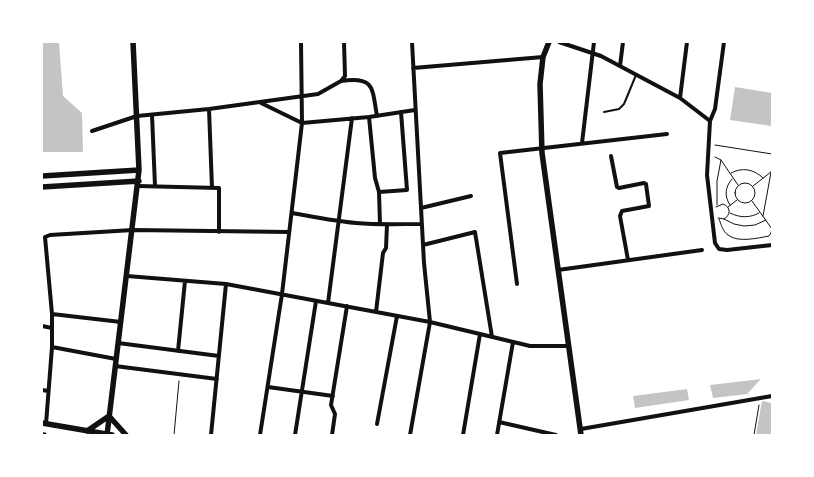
<!DOCTYPE html>
<html>
<head>
<meta charset="utf-8">
<style>
	body { margin:0 }
	#map { position:relative; width:814px; height:477px; overflow:hidden; background:#fff; font-family:Manrope,sans-serif }
	canvas { display:block }
	.frame { position:absolute; inset:0; border:43px solid #fff; pointer-events:none }
</style>
</head>
<body>
<div id="map">
<canvas width="814" height="477"></canvas>
<div class="frame"></div>
</div>
<script>
const c = document.querySelector('canvas').getContext('2d');
c.lineJoin = 'round';
function fill(path, color) { c.fillStyle = color; c.fill(path, 'evenodd'); }
function strokePath(path, color, width, dash) { c.strokeStyle = color; c.lineWidth = width; c.lineCap = dash ? 'butt' : 'round'; c.setLineDash(dash || []); c.stroke(path); }
fill(new Path2D(`
	M42,42H59L63,96L82,113L83,152H42Z
	M735,87L772,93V126L730,120Z
	M761,379L747,394L713,398L710,385Z
	M687,389L689,400L635,408L633,396Z
	M762,401L772,403V435H756Z`), '#c4c4c4');
strokePath(new Path2D(`
	M715,145L772,154
	M715,157L721,160L738,185
	M731,173C742,167 754,169 763,178
	M735 193a10 10 0 1 1 20 0a10 10 0 1 1-20 0Z
	M753,186L771,172
	M752,201L772,229
	M717,205V181L721,160
	M730,205C724,196 725,187 732,179
	M716,207L723,204C731,207 731,215 724,219
	M728,207L737,200
	M730,213C740,218 750,218 759,213
	M763,216L772,167
	M718,218L724,219L734,224L744,226L755,225L766,220
	M719,219C721,224 723,232 728,235C738,243 758,238 769,236L772,231
	M174,435L179,381
	M754,435L759,405`), '#111', 1);
strokePath(new Path2D(`
	M604,112L619,109L624,104L636,75`), '#111', 2);
strokePath(new Path2D(`
	M559,42L601,56L680,98L710,121
	M724,42L715,109L710,121L707,175L715,243L719,249L727,250L772,245
	M620,66L623,42
	M413,68L543,57
	M341,81C375,76 372,88 377,116
	M680,98L687,42
	M261,103L302,123L369,117L415,110
	M209,109L212,188
	M152,115L155,186
	M369,117L375,178L379,192L380,224
	M92,131L137,116L209,109L318,94L341,81L345,76L344,42
	M582,143L594,42
	M611,156L617,187L619,188L644,183L646,184L649,206L622,211L620,216L628,260
	M138,186L219,188V232
	M379,192L407,190L401,112
	M421,208L471,196
	M292,213C313,217 335,221 356,223C378,225 400,224 422,224
	M45,237L50,235L133,230L289,232
	M45,237L52,314V347L46,424
	M423,245L475,232L492,337
	M558,270L702,250
	M127,276L226,284L430,322L530,346H569
	M517,284L500,153L667,134
	M328,303L352,118
	M376,312L383,253L386,248L387,225
	M52,314L121,322
	M42,326L52,328
	M118,343L219,356
	M52,347L116,359
	M178,351L185,281
	M115,366L217,379
	M268,387L333,396
	M42,390L48,391
	M499,422L556,435
	M377,424L397,316
	M581,429L772,396
	M211,435L226,284
	M260,435L282,294L302,123L301,42
	M295,435L316,301
	M332,435L335,414L331,405L347,306
	M410,435L430,322L424,263L412,42
	M463,435L480,334
	M497,435L513,342`), '#111', 4);
strokePath(new Path2D(`
	M549,42L543,57L540,84L542,153L581,435
	M42,176L139,170
	M42,187L139,181
	M42,423L112,435
	M87,431L109,416L126,435
	M42,435H44
	M107,435L139,170L133,42`), '#111', 5.5);
</script>
</body>
</html>
